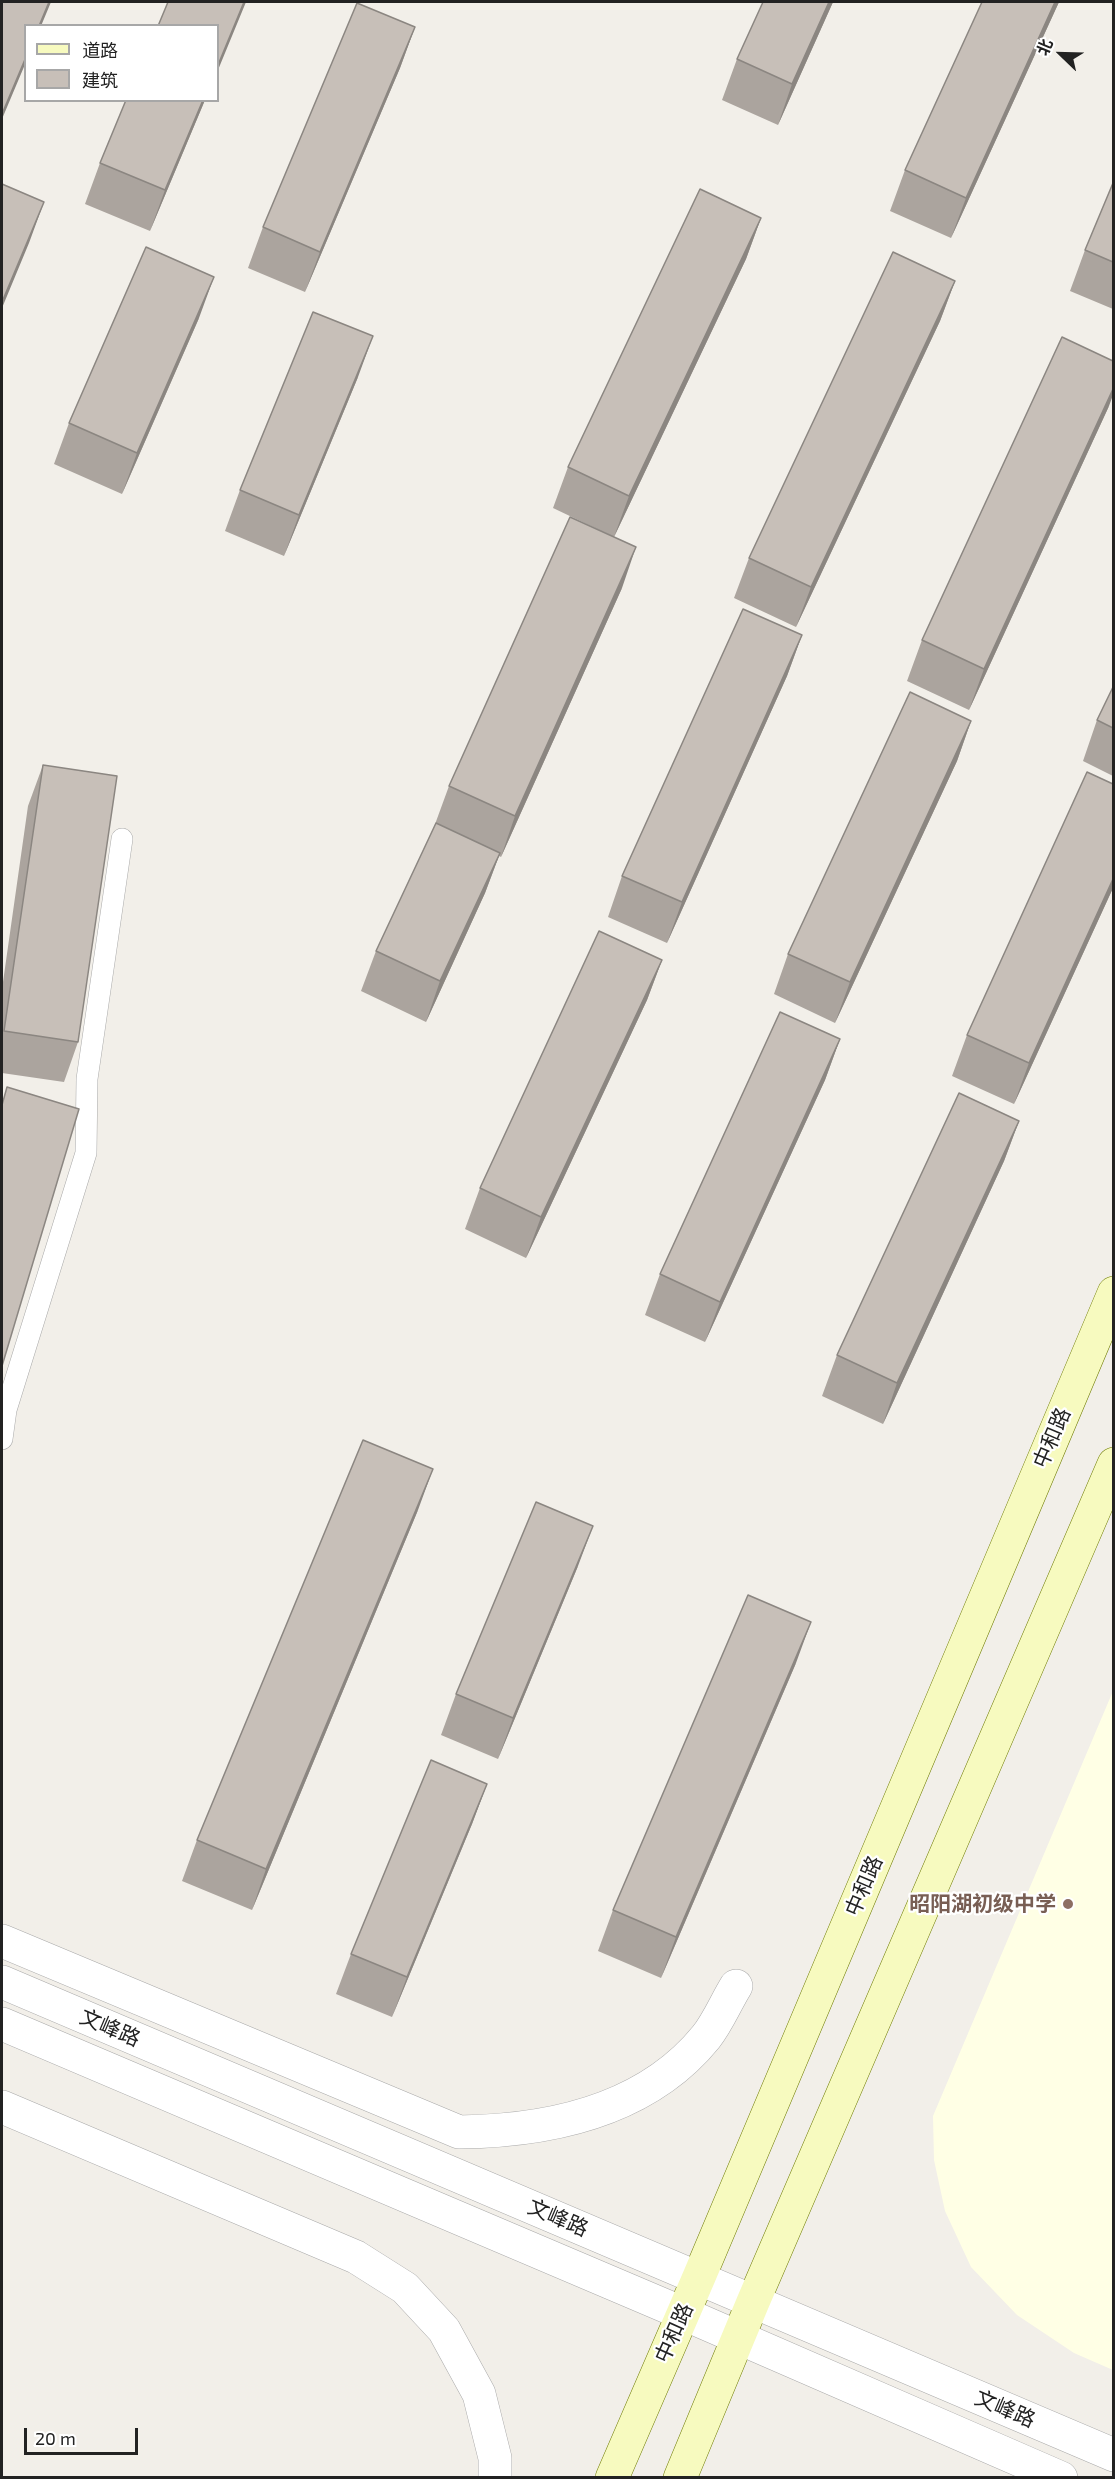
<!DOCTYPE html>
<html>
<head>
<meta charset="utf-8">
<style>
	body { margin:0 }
	#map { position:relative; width:1115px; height:2479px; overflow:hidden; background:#f2efe9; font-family:"Exo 2","Noto Sans SC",sans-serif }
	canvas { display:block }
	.frame { position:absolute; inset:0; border:3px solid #222; pointer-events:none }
	.legend { position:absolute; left:24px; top:24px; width:195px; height:78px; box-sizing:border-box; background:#fff; border:2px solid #a7a7a7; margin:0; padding:8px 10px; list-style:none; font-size:18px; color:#222 }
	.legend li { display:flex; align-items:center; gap:12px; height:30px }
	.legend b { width:30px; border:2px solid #a7a7a7 }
	.north { position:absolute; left:1031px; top:24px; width:60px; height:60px; -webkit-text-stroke:4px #fff; paint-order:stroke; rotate:293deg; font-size:16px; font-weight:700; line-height:24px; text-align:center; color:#222 }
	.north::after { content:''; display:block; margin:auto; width:21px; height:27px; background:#222; clip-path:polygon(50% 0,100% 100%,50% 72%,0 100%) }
	.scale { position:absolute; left:24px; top:2428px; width:114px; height:27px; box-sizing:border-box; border:3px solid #222; border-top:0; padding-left:8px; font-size:18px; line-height:21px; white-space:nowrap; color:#222; -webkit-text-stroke:4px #fff; paint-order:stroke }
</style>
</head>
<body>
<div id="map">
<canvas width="1115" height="2479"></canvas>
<div class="frame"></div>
<ul class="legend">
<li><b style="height:8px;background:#f7fabf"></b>道路</li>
<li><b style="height:16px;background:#c7bfb8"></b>建筑</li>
</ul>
<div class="north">北</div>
<div class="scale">20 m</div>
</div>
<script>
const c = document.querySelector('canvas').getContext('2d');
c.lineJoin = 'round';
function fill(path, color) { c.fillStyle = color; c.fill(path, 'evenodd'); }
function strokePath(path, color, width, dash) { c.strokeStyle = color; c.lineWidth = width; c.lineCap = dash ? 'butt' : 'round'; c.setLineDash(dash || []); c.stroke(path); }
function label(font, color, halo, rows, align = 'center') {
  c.font = font + ' "Exo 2","Noto Sans SC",sans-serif'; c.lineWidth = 4.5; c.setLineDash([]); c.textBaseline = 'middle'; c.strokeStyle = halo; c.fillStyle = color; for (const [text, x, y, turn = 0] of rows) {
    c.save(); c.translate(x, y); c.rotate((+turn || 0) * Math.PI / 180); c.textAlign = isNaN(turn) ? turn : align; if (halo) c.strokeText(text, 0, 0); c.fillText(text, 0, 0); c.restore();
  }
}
fill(new Path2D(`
	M1113,1691V2370L1074,2353L1017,2315L971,2267L945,2211L934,2160L933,2116Z`), '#ffffe5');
const service = new Path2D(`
	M2,1439L6,1410L86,1153L87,1079L122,839`);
const minor = new Path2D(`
	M2,1941L459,2132C549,2131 646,2111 706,2037C718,2022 726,2002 736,1986
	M2,2107L356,2257L405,2288L444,2330L479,2394L495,2458V2478`);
const tertiary = new Path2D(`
	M2,1982L1114,2455
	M2,2024L682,2313L1061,2478`);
const secondary = new Path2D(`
	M612,2478L699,2277L1114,1293
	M680,2478L753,2302L1114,1464`);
strokePath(service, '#a9a9a9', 22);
strokePath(minor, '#a9a9a9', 34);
strokePath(tertiary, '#a9a9a9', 34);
strokePath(secondary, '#707d05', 34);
strokePath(service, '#fff', 21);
strokePath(minor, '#fff', 33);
strokePath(tertiary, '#fff', 33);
strokePath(secondary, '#f7fabf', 33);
fill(new Path2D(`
	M833,2L778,125L722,100L737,59Z
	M1059,2L951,238L890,211L905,170Z
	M415,27L400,68L305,292L248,268L263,227Z
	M126,100H205L150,231L85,204L100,163Z
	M1113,183V309L1070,291L1085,250Z
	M761,218L746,259L614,537L553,508L568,467Z
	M955,281L940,321L796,627L734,598L749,558Z
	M199,318L122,494L54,464L69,423Z
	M358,377L284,556L225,531L240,490Z
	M1109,406L969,710L907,681L922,640Z
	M622,588L501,857L499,856L485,893L426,1022L361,991L376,951L434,827L449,786Z
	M802,635L787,676L667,943L608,917L622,876Z
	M1113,687V776L1083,761L1097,720Z
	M971,721L957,761L835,1023L774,994L788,954Z
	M43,765L78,1042L64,1082L2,1073V989L28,806Z
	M1113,888L1014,1104L952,1076L967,1035Z
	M662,960L647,1000L526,1258L465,1229L480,1188Z
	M840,1039L825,1080L705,1342L645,1315L660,1274Z
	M1019,1121L1004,1161L883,1424L822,1396L837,1355Z
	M418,1510L252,1910L182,1881L197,1840Z
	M578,1566L498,1759L441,1735L456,1694Z
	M796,1663L661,1978L598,1951L613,1910Z
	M487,1784L472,1824L392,2017L336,1994L351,1954Z`), '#aba49e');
fill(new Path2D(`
	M49,2H51L41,26H39Z
	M244,2H246L218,70V65Z
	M829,2H833L778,125L792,84Z
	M1055,2H1059L951,238L966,198Z
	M415,27L400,68L305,292L320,252Z
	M26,57V62L2,119V114Z
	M203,100H205L150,231L165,190Z
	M44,202L29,243L2,308V302Z
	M761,218L746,259L614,537L629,496Z
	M214,277L199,318L122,494L137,453Z
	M955,281L940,321L796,627L811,587Z
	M373,336L358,377L284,556L299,515Z
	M1113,389V395L1109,406L969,710L984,669Z
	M636,547L622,588L501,857L515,816Z
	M802,635L787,676L667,943L682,902Z
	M971,721L957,761L835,1023L850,982Z
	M500,853L485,893L426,1022L440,981Z
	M1113,879V888L1014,1104L1029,1063Z
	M662,960L647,1000L526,1258L541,1217Z
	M840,1039L825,1080L705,1342L720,1302Z
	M1019,1121L1004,1161L883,1424L897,1383Z
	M433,1469L418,1510L252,1910L266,1869Z
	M593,1526L578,1566L498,1759L513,1718Z
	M811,1622L796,1663L661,1978L676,1937Z
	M487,1784L472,1824L392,2017L407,1977Z`), '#8b8681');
const building = new Path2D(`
	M2,2H49L39,26H26V57L2,114Z
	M168,2H244L218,65V26H158Z
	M763,2H829L792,84L737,59Z
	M982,2H1055L966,198L905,170Z
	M357,3L415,27L320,252L263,227Z
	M126,100H203L165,190L100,163Z
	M1113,183V262L1085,250Z
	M2,184L44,202L2,302Z
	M700,189L761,218L629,496L568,467Z
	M146,247L214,277L137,453L69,423Z
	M893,252L955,281L811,587L749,558Z
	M313,312L373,336L299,515L240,490Z
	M1062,337L1113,361V389L984,669L922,640Z
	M570,517L636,547L515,816L449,786Z
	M743,609L802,635L682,902L622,876Z
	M1113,687V728L1097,720Z
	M910,692L971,721L850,982L788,954Z
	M43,765L117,776L78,1042L4,1031Z
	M1087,772L1113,784V879L1029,1063L967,1035Z
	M436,823L500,853L440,981L376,951Z
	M599,931L662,960L541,1217L480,1188Z
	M780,1012L840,1039L720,1302L660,1274Z
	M7,1087L79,1109L2,1366V1105Z
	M959,1093L1019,1121L897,1383L837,1355Z
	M363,1440L433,1469L266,1869L197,1840Z
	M536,1502L593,1526L513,1718L456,1694Z
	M748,1595L811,1622L676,1937L613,1910Z
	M431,1760L487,1784L407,1977L351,1954Z`);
fill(building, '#c7bfb8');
strokePath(building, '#8b8681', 1.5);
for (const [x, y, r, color] of [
	[1068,1904,6,"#8d6e63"]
]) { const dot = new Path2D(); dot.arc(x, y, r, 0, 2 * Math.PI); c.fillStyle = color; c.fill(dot); strokePath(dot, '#fff', 2); }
label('21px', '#222', '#fff', [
	["中和路",1052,1438,-67],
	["中和路",864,1886,-67],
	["文峰路",110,2028,23],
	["文峰路",558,2218,23],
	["中和路",674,2333,-66],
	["文峰路",1005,2409,23]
]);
label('bold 21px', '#785e54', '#fff', [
	["昭阳湖初级中学",1056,1904]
], 'right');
</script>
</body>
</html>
